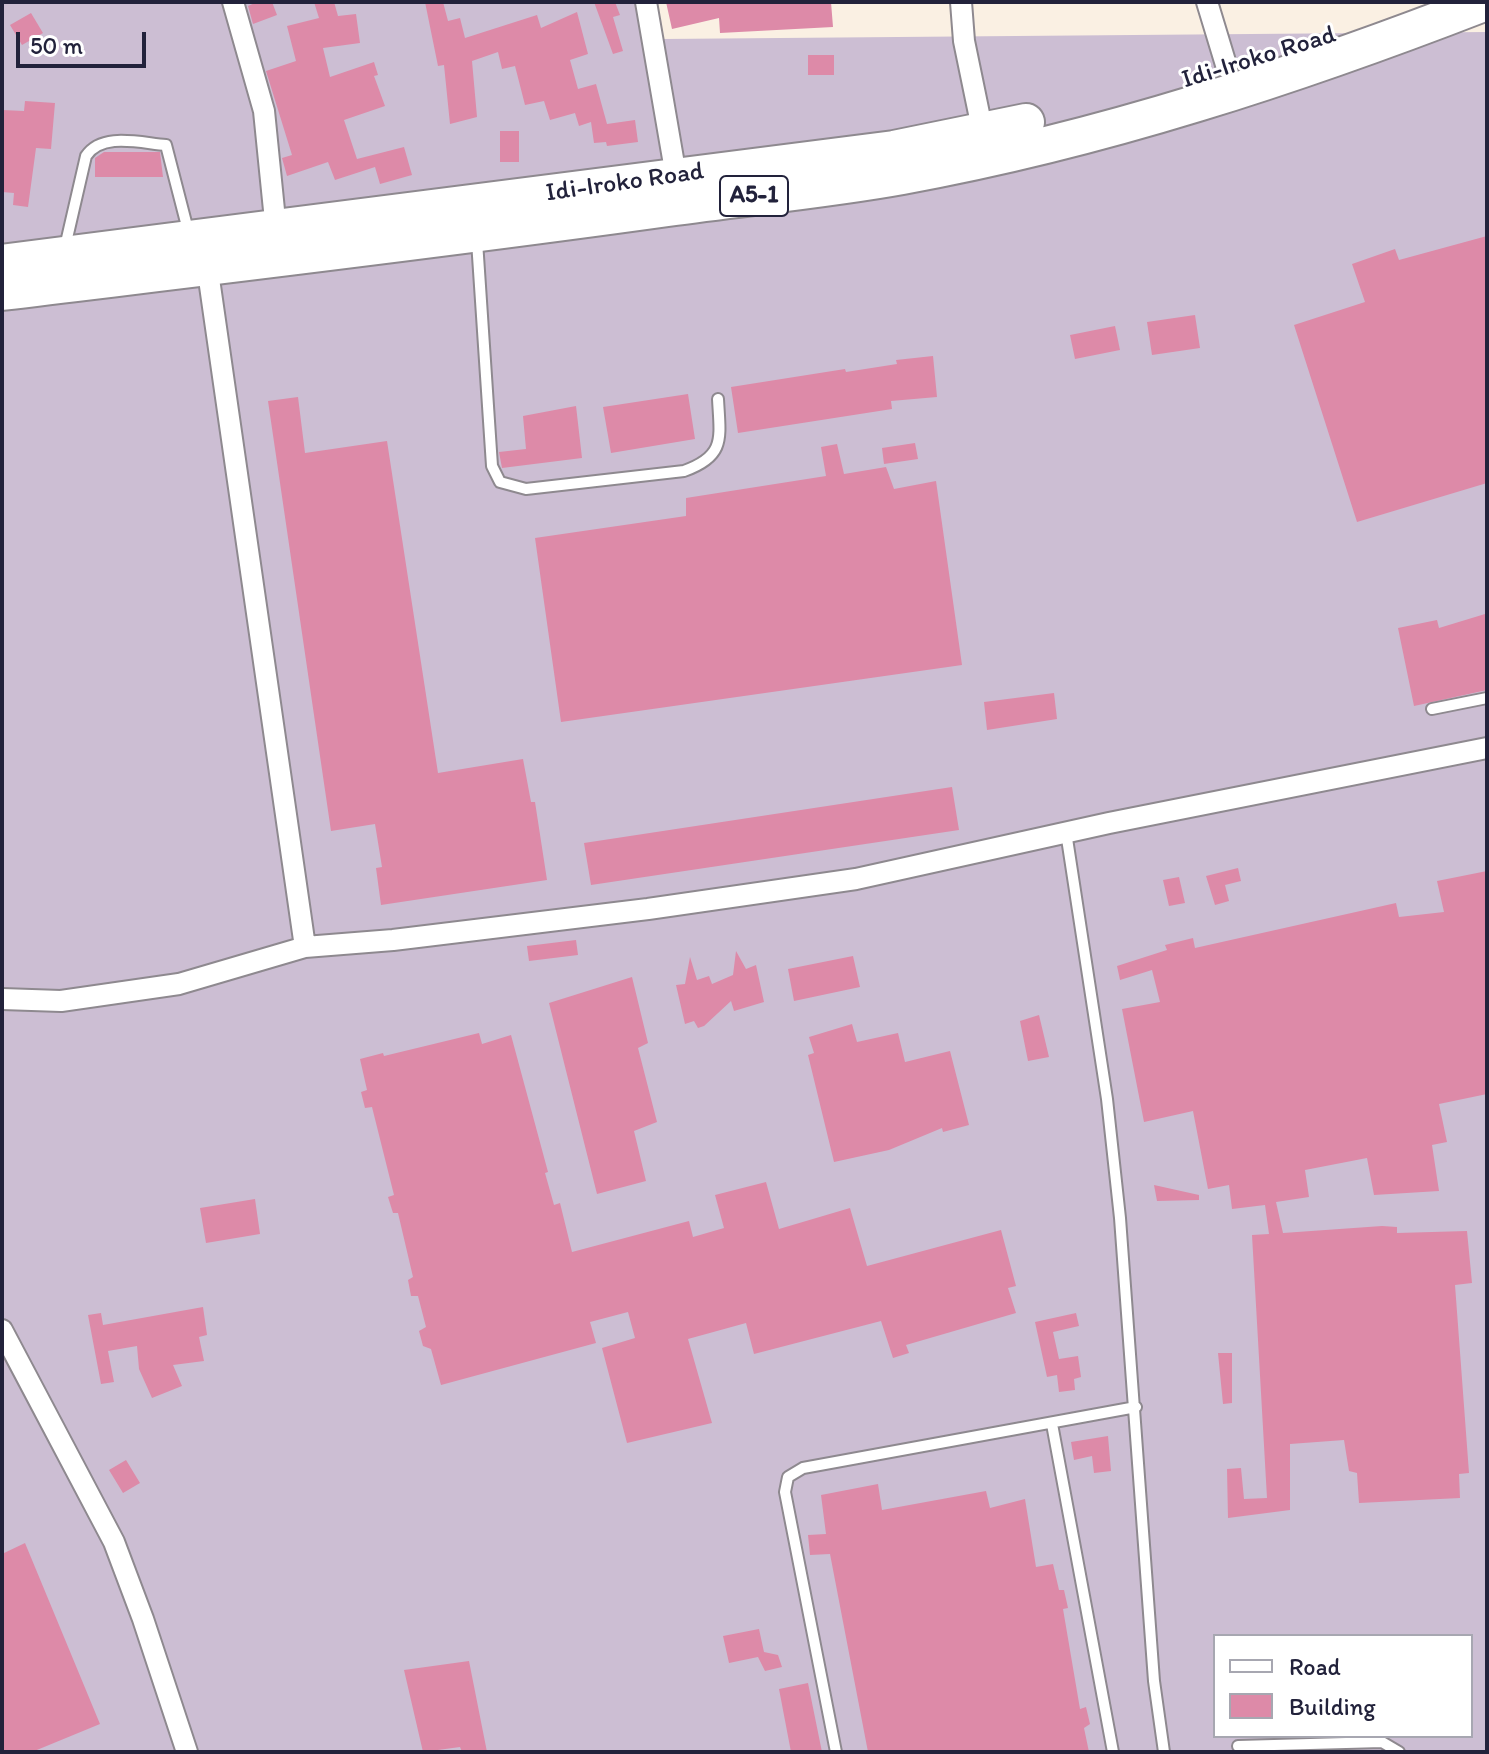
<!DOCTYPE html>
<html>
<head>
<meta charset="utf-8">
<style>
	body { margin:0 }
	#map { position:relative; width:1489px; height:1754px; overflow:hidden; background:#faf0e3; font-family:Itim,sans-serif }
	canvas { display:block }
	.frame { position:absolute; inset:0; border:4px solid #22223b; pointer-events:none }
	.legend { position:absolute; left:1213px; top:1634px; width:260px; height:104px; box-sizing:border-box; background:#fff; border:2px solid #a7a7b1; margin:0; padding:10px 14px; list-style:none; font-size:24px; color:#22223b }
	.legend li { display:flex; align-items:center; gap:16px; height:40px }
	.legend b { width:40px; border:2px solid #a7a7b1 }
	.scale { position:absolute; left:16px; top:32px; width:130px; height:36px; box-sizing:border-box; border:4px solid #22223b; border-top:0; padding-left:10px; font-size:24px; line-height:28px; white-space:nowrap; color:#22223b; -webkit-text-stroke:6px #fff; paint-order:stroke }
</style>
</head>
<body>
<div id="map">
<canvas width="1489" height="1754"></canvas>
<div class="frame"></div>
<ul class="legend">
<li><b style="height:10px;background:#fff"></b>Road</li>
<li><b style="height:22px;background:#dd8aa8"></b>Building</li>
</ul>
<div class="scale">50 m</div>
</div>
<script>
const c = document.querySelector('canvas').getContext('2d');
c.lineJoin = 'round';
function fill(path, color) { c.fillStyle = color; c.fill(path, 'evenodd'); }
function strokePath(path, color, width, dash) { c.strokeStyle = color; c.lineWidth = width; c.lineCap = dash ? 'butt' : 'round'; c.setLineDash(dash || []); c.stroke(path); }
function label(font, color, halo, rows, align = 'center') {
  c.font = font + ' Itim,sans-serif'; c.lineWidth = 6; c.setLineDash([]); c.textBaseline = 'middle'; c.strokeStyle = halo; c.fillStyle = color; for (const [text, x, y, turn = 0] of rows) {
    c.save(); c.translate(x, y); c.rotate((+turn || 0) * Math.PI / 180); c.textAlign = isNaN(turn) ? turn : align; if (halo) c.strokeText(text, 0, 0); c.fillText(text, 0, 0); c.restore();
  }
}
fill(new Path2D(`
	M2,2H650L662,39L1487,32V1752H2ZM1215,1636H1471V1736H1215Z`), '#ccbed3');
fill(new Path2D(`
	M257,2H272L277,15L253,24L248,6Z
	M314,2H334L338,16L356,14L360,43L323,48L330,77L374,62L378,75L374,76L385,106L344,120L357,159L404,147L412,175L380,184L375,167L335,180L328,162L287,176L282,158L292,155L266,71L296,61L287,26L319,18Z
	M425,2H443L448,21L460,18L465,38L537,15L541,28L577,12L588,54L570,60L578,89L596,84L607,124L635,120L638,142L607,146L606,142L594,143L591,122L579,126L575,113L550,120L544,101L525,105L515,66L502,69L498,52L472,61L477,117L450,124L444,65L438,66Z
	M594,2H615L620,15L613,17L623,51L613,54Z
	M666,2H831L833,27L720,33L719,18L672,29Z
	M31,13L43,33L22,45L10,25Z
	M808,55H834V75H808Z
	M25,101L55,103L51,149L36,148L28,207L13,205L14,193L2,192V110L24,111Z
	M500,131H519V162H500Z
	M104,152H160L163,177H95V158Z
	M1487,236V483L1357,522L1294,325L1365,302L1352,264L1395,249L1399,260Z
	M1195,315L1200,348L1152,355L1147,322Z
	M1115,326L1120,350L1075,359L1070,335Z
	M933,356L937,397L891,401L892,409L738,433L731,387L845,369L846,372L897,364L896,360Z
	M688,394L695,439L611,453L603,407Z
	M298,397L305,453L387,441L438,773L523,759L531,802H535L547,880L381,905L376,868L382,867L375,824L331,831L268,401Z
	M576,406L582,458L502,468L499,452L526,449L523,416Z
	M915,443L918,459L884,464L882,448Z
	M837,444L844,474L886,467L894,489L936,481L962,665L561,722L535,538L686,516V498L826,476L821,447Z
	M1485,614L1487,690L1414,706L1398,628L1437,620L1439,628Z
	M1054,693L1057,719L987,730L984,702Z
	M952,787L959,830L591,885L584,843Z
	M1238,868L1241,881L1225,885L1229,901L1215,905L1206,876Z
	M1487,871V1094L1439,1104L1447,1142L1432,1145L1439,1191L1374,1195L1367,1158L1305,1170L1309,1197L1276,1202L1283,1233L1382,1226L1397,1227V1233L1467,1231L1472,1283L1455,1285L1469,1473L1459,1474L1460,1498L1359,1503L1357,1473L1349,1471L1344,1440L1290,1444V1510L1228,1518L1227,1469L1241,1468L1244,1499L1267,1498L1252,1235L1269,1234L1265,1205L1232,1209L1229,1185L1208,1189L1193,1111L1144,1122L1122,1009L1160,1002L1152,970L1120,980L1117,966L1167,950L1165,945L1193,938L1195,948L1396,903L1399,917L1444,912L1437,881Z
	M1179,877L1185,903L1169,906L1163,880Z
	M576,940L578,955L529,961L527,946Z
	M736,951L746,969L756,965L764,1002L734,1011L731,1001L704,1026L698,1028L694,1021L685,1024L676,985L685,984L690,957L697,980L709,976L712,984L733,975Z
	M853,956L860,987L794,1001L788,969Z
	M632,977L648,1043L638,1048L657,1122L634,1131L646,1181L597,1194L549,1003Z
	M1039,1015L1049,1057L1028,1061L1020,1021Z
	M852,1024L857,1042L898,1033L905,1062L950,1051L969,1125L943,1132L942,1128L889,1150L834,1162L808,1055L814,1053L809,1037Z
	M479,1033L482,1044L511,1035L548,1172L545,1173L554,1205L560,1203L572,1252L689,1221L693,1237L724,1228L715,1195L766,1182L779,1229L850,1208L867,1266L1001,1230L1016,1286L1008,1288L1016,1313L906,1345L909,1353L893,1358L881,1321L754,1354L746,1323L688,1339L712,1423L627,1443L602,1348L635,1338L628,1312L590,1322L596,1343L441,1385L431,1349L423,1346L419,1331L426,1327L418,1296H411L408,1280L413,1277L398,1213H393L388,1197L394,1195L372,1107L365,1108L361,1092L367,1090L360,1059L383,1053L384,1056Z
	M1154,1185L1199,1195V1200L1157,1201Z
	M255,1199L260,1234L206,1243L200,1208Z
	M203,1307L207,1335L199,1337L204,1361L173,1365L182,1386L152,1398L139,1369L137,1346L108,1351L114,1382L101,1384L88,1315L101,1313L103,1325Z
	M1076,1313L1079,1326L1053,1332L1059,1359L1078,1356L1081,1377L1074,1379L1075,1390L1059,1392L1057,1375L1047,1377L1035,1322Z
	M1218,1353H1232V1403L1223,1404Z
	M1108,1436L1111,1471L1094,1473L1092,1456L1074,1460L1071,1442Z
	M126,1460L140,1483L123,1493L109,1470Z
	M878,1484L882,1510L986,1491L990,1508L1025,1499L1036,1567L1053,1564L1059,1590H1064L1068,1608L1063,1609L1080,1709L1086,1707L1090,1724L1084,1728L1089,1752H868L830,1554L810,1555L808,1535L826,1534L821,1495Z
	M25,1543L100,1724L32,1752H2V1554Z
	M759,1629L764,1652L778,1655L782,1667L765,1671L758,1657L729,1663L723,1636Z
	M469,1661L487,1752H462L460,1747L423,1752L404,1670Z
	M808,1683L822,1752H791L779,1689Z`), '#dd8aa8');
const lane = new Path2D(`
	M477,241L492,466L500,482L526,489L684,471C726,456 720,438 718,399
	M65,247L86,156C102,132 140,143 166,145L189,234
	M1432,709L1487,698
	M1066,832L1107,1099L1120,1218L1154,1681L1164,1752
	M1052,1424L1113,1752
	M1238,1746L1382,1742L1399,1752
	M836,1752L785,1492L788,1477L803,1468L1136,1407`);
const street = new Path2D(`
	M233,2L264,111L276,230
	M646,2L676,176
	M961,2L964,41L983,133
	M1207,2L1227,68
	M206,258L305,947
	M2,999L61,1001L179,984L305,947L393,940L648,909L856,879L1109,823L1487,748
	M2,1330L114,1542L143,1619L187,1752`);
const highway = new Path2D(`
	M2,263L894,149L1026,122
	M2,292C224,265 446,239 668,208C745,197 825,190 902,176C1101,140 1298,75 1486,2`);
strokePath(lane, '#8e898f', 14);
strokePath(street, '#8e898f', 24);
strokePath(highway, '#8e898f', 40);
strokePath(lane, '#fff', 10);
strokePath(street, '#fff', 20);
strokePath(highway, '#fff', 36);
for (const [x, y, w] of [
	[754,196,68]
]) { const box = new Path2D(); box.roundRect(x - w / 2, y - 20, w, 40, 6); c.fillStyle = '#fff'; c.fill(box); strokePath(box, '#22223b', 2); }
label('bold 24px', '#22223b', null, [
	["A5-1",754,196]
]);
label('26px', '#22223b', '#fff', [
	["Idi-Iroko Road",1259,58,-17],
	["Idi-Iroko Road",625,183,-8]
]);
</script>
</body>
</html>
